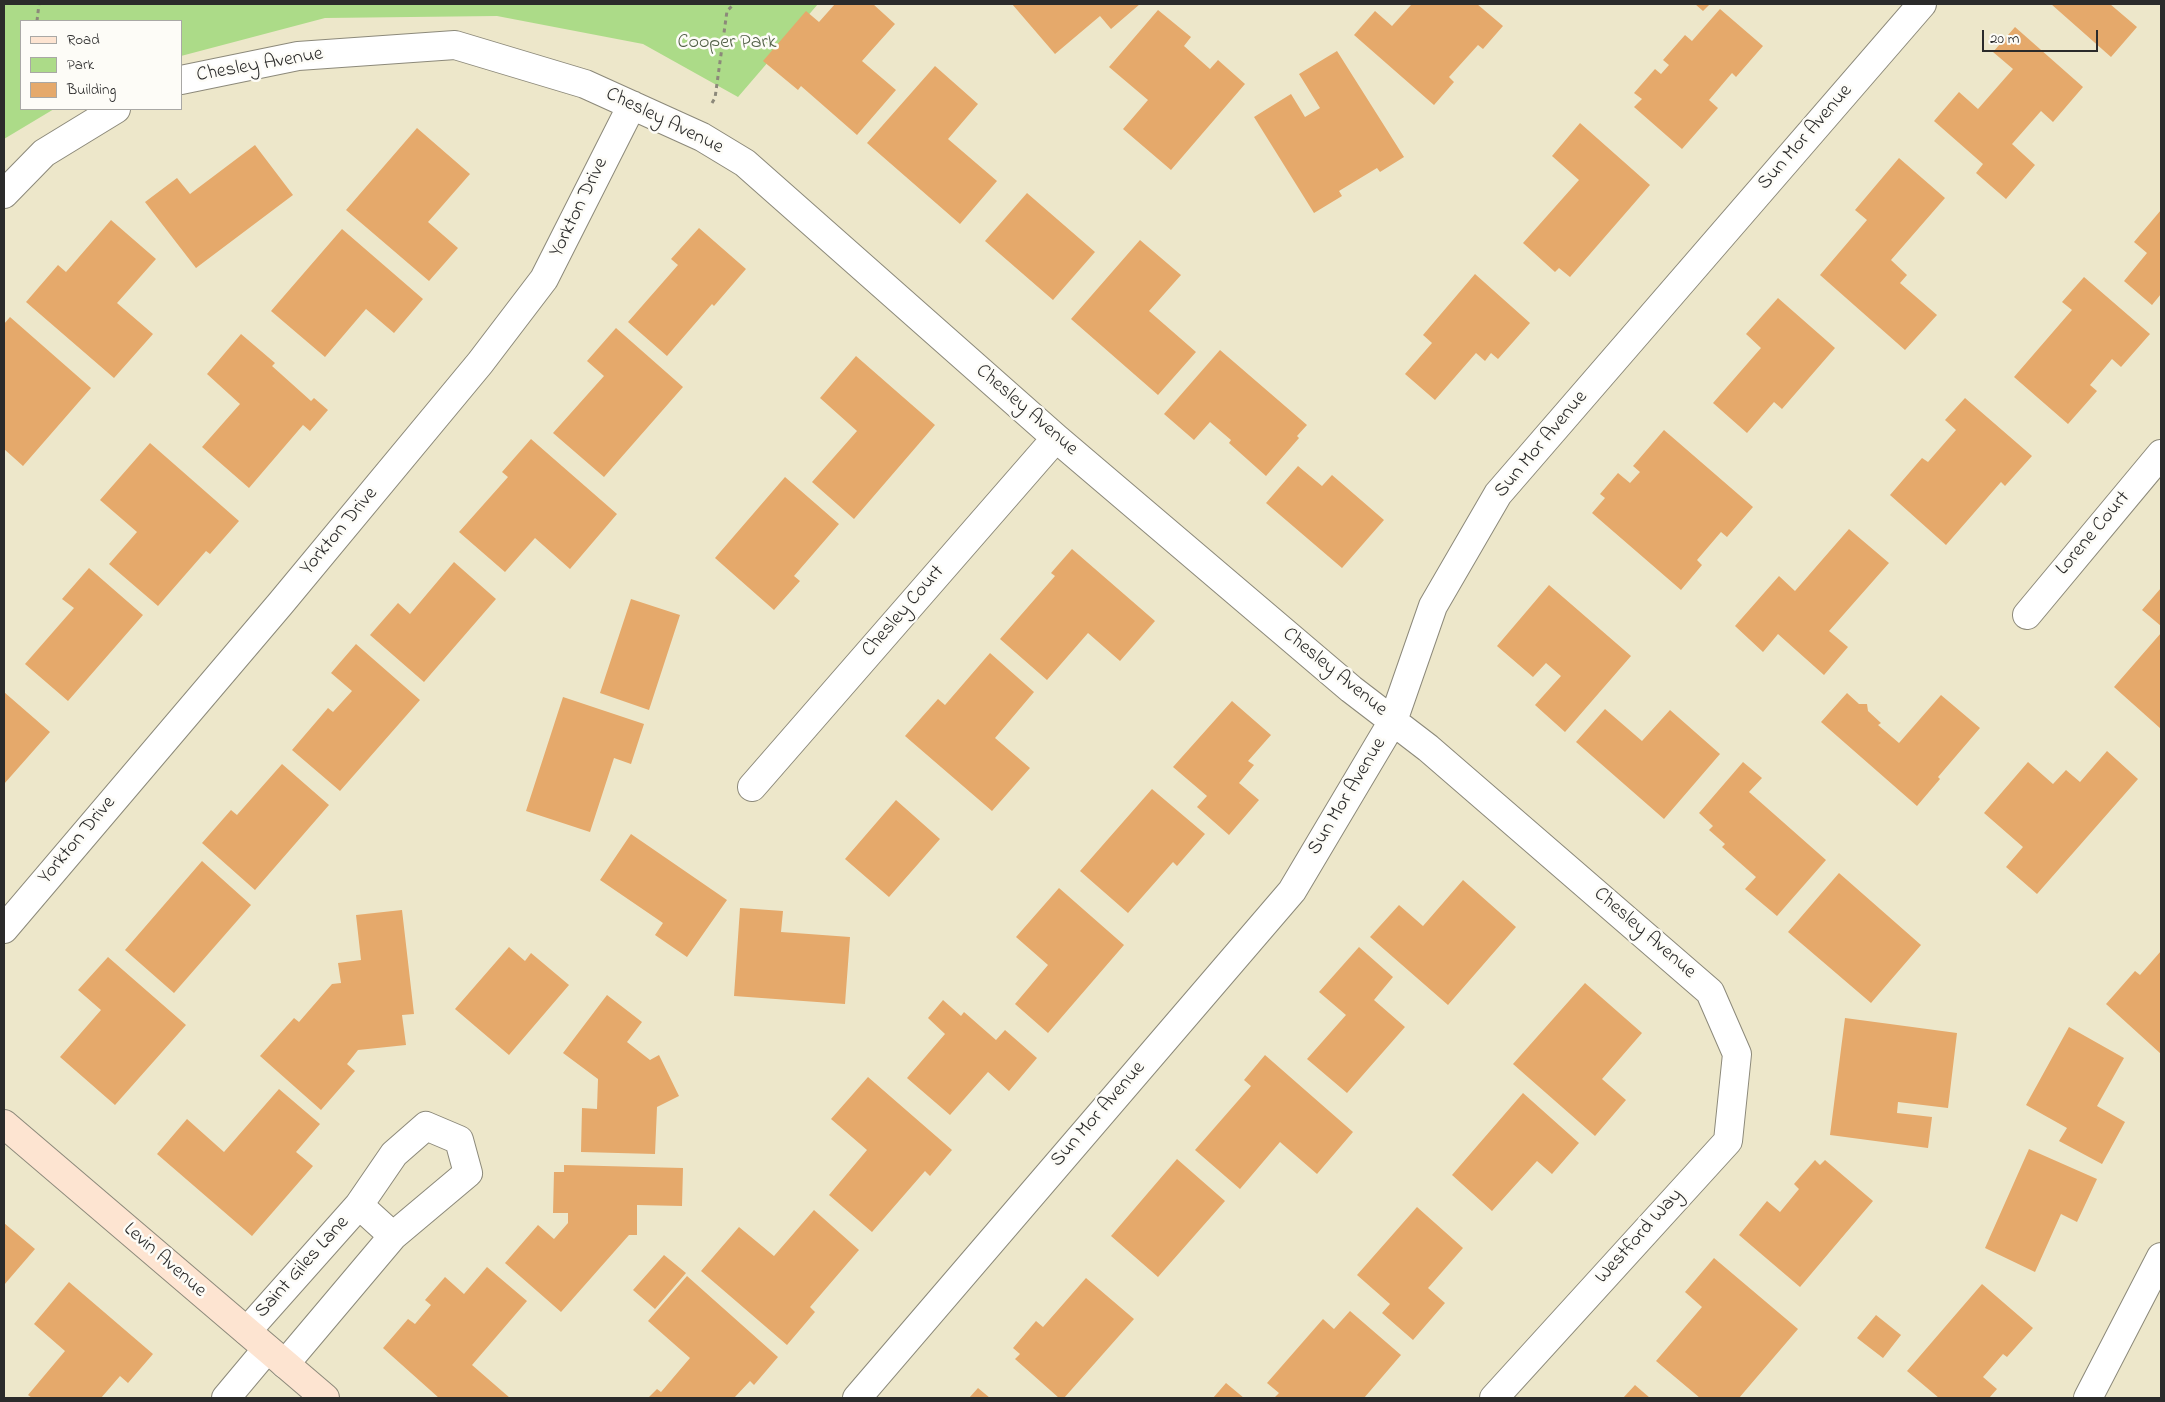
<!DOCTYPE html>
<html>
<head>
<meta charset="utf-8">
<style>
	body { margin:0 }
	#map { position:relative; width:2165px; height:1402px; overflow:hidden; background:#ede7ca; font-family:"Indie Flower",sans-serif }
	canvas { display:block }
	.frame { position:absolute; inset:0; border:5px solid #2b2b2b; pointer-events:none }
	.legend { position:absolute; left:20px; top:20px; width:162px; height:90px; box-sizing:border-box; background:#fdfcf7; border:1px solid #a9a8a5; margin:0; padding:6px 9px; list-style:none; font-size:15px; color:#2b2b2b }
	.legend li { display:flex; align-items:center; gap:10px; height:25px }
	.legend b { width:25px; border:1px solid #a9a8a5 }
	.scale { position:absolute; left:1982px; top:30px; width:116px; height:22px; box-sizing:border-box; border:2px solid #2b2b2b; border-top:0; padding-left:6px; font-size:15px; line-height:18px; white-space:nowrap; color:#2b2b2b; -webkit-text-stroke:4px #fdfcf7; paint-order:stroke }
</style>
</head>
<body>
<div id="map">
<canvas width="2165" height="1402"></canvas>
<div class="frame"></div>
<ul class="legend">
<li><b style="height:6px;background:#fde4d1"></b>Road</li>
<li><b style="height:14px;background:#acdb88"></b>Park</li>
<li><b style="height:14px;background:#e5a96b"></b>Building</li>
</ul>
<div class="scale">20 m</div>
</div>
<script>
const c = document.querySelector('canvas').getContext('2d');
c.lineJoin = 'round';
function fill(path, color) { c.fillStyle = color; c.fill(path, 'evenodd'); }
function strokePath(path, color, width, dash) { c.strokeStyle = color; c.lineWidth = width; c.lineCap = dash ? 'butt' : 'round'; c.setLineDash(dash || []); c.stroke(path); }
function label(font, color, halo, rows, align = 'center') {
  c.font = font + ' "Indie Flower",sans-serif'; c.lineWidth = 5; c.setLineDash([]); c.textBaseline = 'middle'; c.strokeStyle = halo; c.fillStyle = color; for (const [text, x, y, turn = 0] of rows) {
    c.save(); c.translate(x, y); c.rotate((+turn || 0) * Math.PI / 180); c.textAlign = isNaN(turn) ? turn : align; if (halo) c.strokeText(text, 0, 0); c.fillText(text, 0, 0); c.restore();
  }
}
fill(new Path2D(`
	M4,4H818L738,97L643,44L497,16L325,18L181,56V21H21V109H54L4,139Z`), '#acdb88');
fill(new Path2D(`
	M835,4H873L895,24L862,61L896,90L857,135L801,86L798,90L763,61L806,11L819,22Z
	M1012,4H1140L1111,29L1100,16L1055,54Z
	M1410,4H1477L1503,26L1483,49L1478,45L1449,77L1454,82L1434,105L1354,35L1375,11L1392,26L1411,5Z
	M1695,4H1710L1703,11Z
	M2051,4H2110L2137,27L2111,57Z
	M1720,9L1763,46L1736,77L1732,73L1709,100L1718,108L1682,149L1634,107L1642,99L1634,93L1655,69L1661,74L1669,65L1663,60L1685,35L1692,41Z
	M1158,10L1191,37L1184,46L1210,69L1218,60L1245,84L1171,170L1123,129L1148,100L1109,67Z
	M2015,27L2083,87L2053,122L2041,111L2012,144L2035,165L2006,199L1976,173L1983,164L1934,121L1959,92L1978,109L2013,69L1993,52Z
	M1337,51L1404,157L1380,172L1377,168L1339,191L1342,196L1314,213L1254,117L1291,94L1305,117L1320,108L1299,74Z
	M935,66L978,104L948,139L997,181L960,224L867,143Z
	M1580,123L1650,185L1570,277L1559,268L1555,272L1523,243L1579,180L1552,156Z
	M417,128L470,174L428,222L458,248L429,281L346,210Z
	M255,145L293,195L196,268L145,202L177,178L190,194Z
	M1899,158L1945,198L1891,260L1907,275L1900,283L1937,315L1905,350L1820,275L1867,220L1855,210Z
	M1027,193L1095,252L1053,300L985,241Z
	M2161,210V294L2152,305L2124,281L2147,253L2134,242Z
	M111,220L156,259L117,303L153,334L114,378L26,302L58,265L66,272Z
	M699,228L746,269L714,306L712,304L667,356L628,322L678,265L671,259Z
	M342,229L423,299L394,333L366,309L325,357L271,311Z
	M1140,240L1181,275L1149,311L1196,352L1158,395L1071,319Z
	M1475,274L1530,323L1498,359L1491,353L1485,361L1476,353L1435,400L1405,374L1432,343L1423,335Z
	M2084,277L2150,334L2121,367L2112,359L2090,385L2097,391L2068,424L2014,377L2072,310L2062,302Z
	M1778,298L1835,348L1782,409L1774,402L1747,433L1713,403L1761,348L1746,334Z
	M10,317L91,388L23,466L4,449V324Z
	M616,328L683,387L604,477L553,433L604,376L587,361Z
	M241,334L275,363L272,366L311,401L314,398L328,410L310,431L303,425L249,488L202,447L240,404L207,374Z
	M1220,350L1307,425L1297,436L1299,438L1266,476L1229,443L1231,440L1210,422L1194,440L1164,414Z
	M856,356L935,425L854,519L812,482L857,431L820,398Z
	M1965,398L2032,456L2005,486L2001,482L1946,545L1890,495L1922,458L1928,462L1956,430L1945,420Z
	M1664,430L1753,507L1727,537L1721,532L1697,560L1702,565L1681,590L1592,513L1605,498L1600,494L1618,473L1630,483L1640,472L1633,466Z
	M531,439L617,514L570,569L535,538L505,572L459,532L508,477L502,472Z
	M150,443L239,521L210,554L206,551L158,606L109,564L137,532L100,500Z
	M1298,466L1322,486L1332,475L1384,520L1342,568L1266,503Z
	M785,477L839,524L794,576L800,581L774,610L715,558Z
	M1849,529L1889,563L1829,631L1848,647L1824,675L1778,634L1763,652L1735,626L1779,576L1795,591Z
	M1072,549L1155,621L1120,661L1088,633L1047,680L1000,639L1055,576L1051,573Z
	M454,562L496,599L424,682L370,635L398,603L410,614Z
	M89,568L143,615L68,701L25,664L74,608L62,599Z
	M1549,585L1631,656L1565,732L1535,705L1561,676L1546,663L1533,677L1497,646Z
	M2161,588V626L2142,610Z
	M631,599L680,615L649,710L600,693Z
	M2161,633V729L2114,687Z
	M356,644L420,700L340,791L292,750L328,708L333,712L352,691L331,673Z
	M990,653L1034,692L995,738L1030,768L992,811L905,736L938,699L945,705Z
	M4,692L50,732L4,784Z
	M1847,693L1859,704H1867L1868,711L1881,723L1878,725L1899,743L1941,695L1980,728L1938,777L1940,779L1917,806L1821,722Z
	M563,697L644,724L631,764L614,758L590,832L526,811Z
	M1232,701L1271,735L1248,761L1254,765L1239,783L1259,800L1229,835L1197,807L1207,796L1173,767Z
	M1605,709L1642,741L1670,710L1720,754L1664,819L1576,742Z
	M2107,751L2138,779L2037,894L2006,867L2023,847L1984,813L2028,762L2053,784L2066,770L2080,782Z
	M1743,762L1762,778L1749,792L1826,860L1777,916L1745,889L1756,877L1722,847L1725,844L1709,830L1713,826L1699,813Z
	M282,764L329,805L255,890L202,843L231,810L237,815Z
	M1152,789L1205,834L1177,866L1173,862L1128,913L1080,871Z
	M896,800L940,839L889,897L845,859Z
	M631,834L727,900L687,957L655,935L663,923L600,880Z
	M202,861L251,905L174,993L125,950Z
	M1839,873L1921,945L1871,1003L1788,932Z
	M1463,880L1516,927L1448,1005L1370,937L1399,905L1423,926Z
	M1059,888L1124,945L1048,1033L1015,1004L1048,965L1016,937Z
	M740,908L783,911L781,932L850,937L845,1004L734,996Z
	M402,910L414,1014L402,1015L406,1045L358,1050L347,1064L355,1071L321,1110L260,1056L294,1018L299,1022L332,984L341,983L338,963L361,960L356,915Z
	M509,947L525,961L531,953L569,985L509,1055L455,1009Z
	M1359,947L1393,977L1374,1000L1405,1027L1347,1093L1307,1059L1346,1015L1319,992Z
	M2161,951V1054L2106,1004L2135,971L2140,975Z
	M108,957L186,1025L115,1105L60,1057L101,1010L78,990Z
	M1585,983L1642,1033L1602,1079L1626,1100L1595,1136L1513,1064Z
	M607,995L642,1022L627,1042L650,1060L659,1055L679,1096L657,1107L655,1154L581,1152L582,1108L597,1109L598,1079L563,1053Z
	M943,1000L961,1016L964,1012L996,1040L1005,1030L1037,1058L1009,1091L988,1072L950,1115L907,1078L945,1034L928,1018Z
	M1845,1018L1957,1033L1948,1108L1898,1102L1897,1113L1932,1117L1928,1148L1830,1135Z
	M2069,1027L2124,1058L2097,1106L2125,1122L2102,1164L2059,1141L2067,1128L2026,1105Z
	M1265,1055L1353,1132L1317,1174L1280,1142L1240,1189L1195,1150L1251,1086L1244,1080Z
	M868,1077L952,1150L930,1176L925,1171L872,1232L829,1195L867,1150L831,1119Z
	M279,1089L320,1124L296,1152L313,1166L252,1236L157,1154L187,1119L224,1152Z
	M1523,1093L1579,1143L1552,1174L1537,1161L1492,1211L1452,1175Z
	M2029,1149L2097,1179L2077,1222L2061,1214L2035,1272L1985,1248Z
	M1177,1159L1225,1201L1158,1277L1111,1236Z
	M1815,1160L1820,1165L1825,1160L1873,1201L1800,1287L1739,1235L1767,1201L1780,1212L1799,1189L1794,1184Z
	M564,1165L683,1168L682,1206L637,1205V1235H629L561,1312L505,1263L538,1225L554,1239L568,1223V1213H553L554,1172H564Z
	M1417,1207L1463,1248L1428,1288L1445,1303L1413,1340L1382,1313L1390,1304L1357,1275Z
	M814,1210L859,1250L810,1307L815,1312L787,1345L701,1271L739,1227L774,1256Z
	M4,1223L35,1249L4,1285Z
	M664,1255L686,1273L655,1309L633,1290Z
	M1714,1258L1798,1329L1739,1398H1700L1656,1361L1702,1307L1685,1292Z
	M487,1267L527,1301L472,1365L510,1398H439L383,1348L408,1319L415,1324L431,1305L425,1300L445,1277L464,1294Z
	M687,1276L778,1357L754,1385L750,1381L734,1398H648L657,1389L661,1392L690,1358L648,1321Z
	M1086,1278L1134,1319L1064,1398H1059L1015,1359L1020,1354L1013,1348L1036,1321L1043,1327Z
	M69,1282L153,1354L128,1383L120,1376L101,1398H32L28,1395L65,1351L34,1324Z
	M1982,1284L2033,1328L2007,1357L2003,1354L1983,1377L1997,1389L1989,1398H1939L1907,1371Z
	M1350,1311L1401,1355L1364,1398H1274L1279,1393L1267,1383L1323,1319L1334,1329Z
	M1876,1315L1901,1335L1883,1358L1857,1338Z
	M1226,1383L1244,1398H1213Z
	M1635,1385L1650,1398H1623Z
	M978,1388L990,1398H969Z`), '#e5a96b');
const street = new Path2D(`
	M181,80L298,56L455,45L585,84L702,137L745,163L1056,438L1351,689L1428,748L1710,992L1737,1054L1728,1141L1494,1398
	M4,194L44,153L116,109
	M2027,615L2161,454
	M752,787L1056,438
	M4,929L281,603L480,363L544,279L632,105
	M359,1205L393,1236
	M247,1331L359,1205L394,1154L426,1126L459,1140L468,1173L393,1236L285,1364
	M226,1398L267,1349
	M857,1398L1292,891L1393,721L1433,606L1498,494L1922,4
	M2088,1398L2161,1257`);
const secondary = new Path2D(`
	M4,1124L325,1398`);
strokePath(street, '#8c897a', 30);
strokePath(secondary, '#8c897a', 30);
strokePath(new Path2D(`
	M37,21L39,4
	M712,103L715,98L727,11L734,4`), '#8c897a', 3, [4, 4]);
strokePath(street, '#fff', 28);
strokePath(secondary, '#fde4d1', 28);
label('20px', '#526047', '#fdfcf7', [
	["Cooper Park",727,44]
]);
label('20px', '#2b2b2b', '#fdfcf7', [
	["Chesley Avenue",260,66,-10],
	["Chesley Avenue",664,122,26],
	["Sun Mor Avenue",1806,138,-49],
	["Yorkton Drive",580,208,-64],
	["Chesley Avenue",1026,411,41],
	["Sun Mor Avenue",1542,445,-50],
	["Yorkton Drive",340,532,-50],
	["Lorene Court",2094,534,-50],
	["Chesley Court",904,612,-49],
	["Chesley Avenue",1334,673,39],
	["Sun Mor Avenue",1348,797,-59],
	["Yorkton Drive",78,841,-50],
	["Chesley Avenue",1644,934,41],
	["Sun Mor Avenue",1099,1115,-49],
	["Westford Way",1640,1237,-48],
	["Levin Avenue",164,1261,41],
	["Saint Giles Lane",303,1268,-48]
]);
</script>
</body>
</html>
